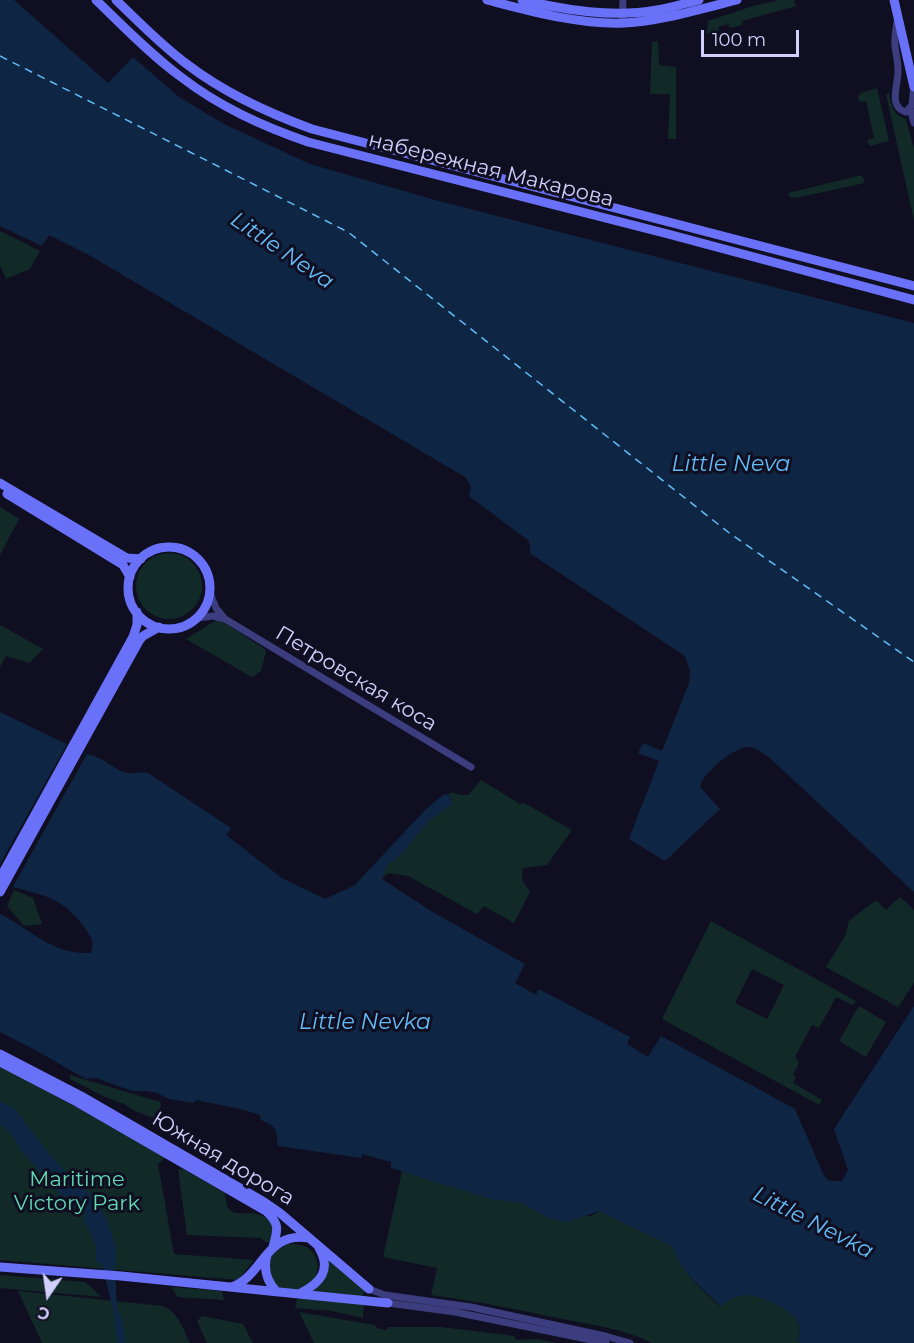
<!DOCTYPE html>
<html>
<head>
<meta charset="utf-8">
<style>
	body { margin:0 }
	#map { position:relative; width:914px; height:1343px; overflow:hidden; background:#100e21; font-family:Montserrat,sans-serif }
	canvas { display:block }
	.north { position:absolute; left:18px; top:1265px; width:60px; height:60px; -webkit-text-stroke:4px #100e21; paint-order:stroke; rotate:193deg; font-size:16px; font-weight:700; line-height:24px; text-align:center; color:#d2cffd }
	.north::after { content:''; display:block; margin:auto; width:21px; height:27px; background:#d2cffd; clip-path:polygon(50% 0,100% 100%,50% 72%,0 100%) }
	.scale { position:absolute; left:701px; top:30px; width:98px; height:27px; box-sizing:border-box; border:3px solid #d2cffd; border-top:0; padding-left:8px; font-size:18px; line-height:21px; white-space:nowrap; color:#d2cffd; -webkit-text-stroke:4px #100e21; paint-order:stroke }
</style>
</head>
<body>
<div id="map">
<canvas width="914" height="1343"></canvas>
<div class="north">С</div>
<div class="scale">100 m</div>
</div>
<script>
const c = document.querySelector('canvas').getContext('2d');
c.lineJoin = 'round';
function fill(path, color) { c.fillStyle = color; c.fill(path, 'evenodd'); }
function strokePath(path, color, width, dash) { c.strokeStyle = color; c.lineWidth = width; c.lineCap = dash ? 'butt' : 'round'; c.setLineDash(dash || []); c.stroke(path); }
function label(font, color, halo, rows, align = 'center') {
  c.font = font + ' Montserrat,sans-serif'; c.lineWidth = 6; c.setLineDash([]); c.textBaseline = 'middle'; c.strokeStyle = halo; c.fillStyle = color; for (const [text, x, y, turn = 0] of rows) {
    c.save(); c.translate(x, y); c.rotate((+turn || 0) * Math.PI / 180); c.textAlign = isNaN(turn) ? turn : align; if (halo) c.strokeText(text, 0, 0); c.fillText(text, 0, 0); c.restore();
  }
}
fill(new Path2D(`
	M779,0H794L796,6L742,21L743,25L730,28L728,24L718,27L719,31L707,34L708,21L753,6Z
	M658,41L659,65L676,67V139H668L670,94H650L652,42Z
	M877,88L889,141L870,146L867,140L874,138L866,101L860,102L858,98L861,93Z
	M889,93C892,107 893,115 906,119L914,149V221L886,94Z
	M862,175L865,183L795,198L790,197L788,193Z
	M0,231L40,251L30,269L6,279L0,265Z
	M0,507L19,519L0,555Z
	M136 586a33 33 0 1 1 66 0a33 33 0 1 1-66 0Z
	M218,619L265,649L266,652L261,671L252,677L186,639Z
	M0,625L43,649L29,663L6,656L0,667Z
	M481,780L520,804L524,803L572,830L547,865L523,868L522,880L530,892L514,923L484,906L477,914L408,876L388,873L382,879L387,865L402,854L429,820L452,804L449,794L452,792L460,795H468Z
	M14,890L33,898L42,924L24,926L7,906Z
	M900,897L914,910V983L898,1007L826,967L845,936L849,921L872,903L877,901L886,910Z
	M711,921L856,1001L853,1005L836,997L819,1028L812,1025L795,1057L799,1063L793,1075L796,1077L793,1083L822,1100L819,1105L662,1019ZM752,969L784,985L767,1019L735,1003Z
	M859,1006L886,1022L866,1057L839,1041Z
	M0,1066L157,1151L166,1157L158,1164L174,1254L254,1260L238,1280L0,1260Z
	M70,1075L160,1102L161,1105L157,1116L154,1118L135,1111L124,1104L105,1097L70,1079Z
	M183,1169L225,1193L227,1207L234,1213C251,1214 259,1210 273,1223V1234L271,1242H265L261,1238L187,1235L178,1170Z
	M402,1171L491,1199L522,1203L548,1218L591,1216L600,1211L673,1247C679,1271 703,1290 720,1306C741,1289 756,1294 777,1305C794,1314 804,1321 798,1341L801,1343H652C625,1329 592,1325 563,1319C519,1310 476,1301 431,1295L437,1268L383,1257Z
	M287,1244C302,1244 314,1246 317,1262C318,1267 318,1272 315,1277C312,1282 306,1287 301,1292C275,1288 265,1287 269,1256Z
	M327,1257L365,1289L362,1298L314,1291L327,1272Z
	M0,1275L85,1282L102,1297L0,1288Z
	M171,1287L222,1291L224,1300L178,1297Z
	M18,1291L163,1306C178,1312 183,1329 190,1343H42Z
	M301,1297L364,1304L363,1318L332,1311L295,1308L297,1299Z
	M299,1312L375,1325L377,1328L386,1330L388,1327H441L514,1336L517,1340L537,1339L556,1343H314Z
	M202,1316L243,1324L253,1343H207L197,1321Z`), '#112a28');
fill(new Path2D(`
	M0,0H14L108,83L133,57L179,97L224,124L310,164L439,201L914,323V892L771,759C765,755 759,749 750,747C736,745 701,774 700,787L720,809L665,861L629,839L659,761L638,753L643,743L662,751L689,683L690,671L685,656L531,554L529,541L469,496L471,487L465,477L89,255L49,235L42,246L0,226Z
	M0,712L87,754C104,757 115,771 128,773C135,774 141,771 148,773L231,828L226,835L282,878L325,899L355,885L425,810L443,795L449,794L452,804L429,820L402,854L387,865L382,879L431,911L525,964L515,983L536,995L539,989L630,1037L627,1044L648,1057L661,1036L795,1109L824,1176L830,1181H842L848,1170L834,1129L914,1006V1343H801L798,1341C804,1321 794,1314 777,1305C756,1294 740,1289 721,1306C704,1290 679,1271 673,1247L600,1211L566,1222L548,1218L522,1203L491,1199L391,1168V1162L362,1154L361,1158L278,1146C276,1128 277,1127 261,1120L260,1115C238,1107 218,1105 196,1100L194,1103L169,1099L157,1093L147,1091H132L96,1078L86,1079L37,1051L0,1032V914C32,930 52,955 91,953C95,942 91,937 85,928C62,896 42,895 5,885L0,880Z
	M0,1101L14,1108L50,1155L99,1204C107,1219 120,1250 115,1266L117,1309L121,1316L126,1343H117L114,1313L102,1265L96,1260V1246L84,1219C87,1213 85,1209 80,1205L72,1208L21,1150L9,1131L0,1124Z`), '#0e2644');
fill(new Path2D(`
	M67,744L87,754L11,890L4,888L0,884V864Z`), '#100e21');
strokePath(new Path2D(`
	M0,56L348,232L728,532L914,662`), '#62bdf9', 1.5, [8, 6]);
strokePath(new Path2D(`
	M897,22C896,30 894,38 895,46C896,54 898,62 898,70C899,83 887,107 906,112L912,105L914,85
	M622,23L623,0
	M910,108L914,123
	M210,593L216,608L225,619L471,767
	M197,618L213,616L225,619
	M369,1289L385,1295L471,1307L605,1336L630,1343
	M388,1303L455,1312L606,1343`), '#3b3d7e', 7);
strokePath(new Path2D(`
	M96,0C123,26 150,54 181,77C220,107 262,126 308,142L668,234L914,300
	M116,0C139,22 162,46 188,65C226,94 268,113 312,129L914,286
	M487,0C530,11 580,25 624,23C662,21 700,9 737,0
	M522,0C567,10 611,18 657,10C671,8 685,3 699,0
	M894,0L914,87
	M0,483L127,558L141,559
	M7,494L123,565L130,577
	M128 588a41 41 0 1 1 82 0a41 41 0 1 1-82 0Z
	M0,878L133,637L137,625V612
	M0,892L139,641L143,636L159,627
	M0,1054L81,1096L264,1202L280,1213L369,1289
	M0,1062L77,1102L266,1211C280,1224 278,1229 273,1247
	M267,1255C263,1269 266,1280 276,1291
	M0,1267L121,1276L388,1303
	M232,1287C264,1275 265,1231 309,1238
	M301,1293C320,1283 332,1270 319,1248`), '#6a71f9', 9);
label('21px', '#d2cffd', '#100e21', [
	["набережная Макарова",491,170,14],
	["Петровская коса",356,679,31],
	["Южная дорога",223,1159,31]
]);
label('21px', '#5fdab3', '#100e21', [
	["Maritime",77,1180],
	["Victory Park",77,1204]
]);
label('italic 22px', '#62bdf9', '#100e21', [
	["Little Neva",282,251,34],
	["Little Neva",731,465],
	["Little Nevka",365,1023],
	["Little Nevka",813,1223,27]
]);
</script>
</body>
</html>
